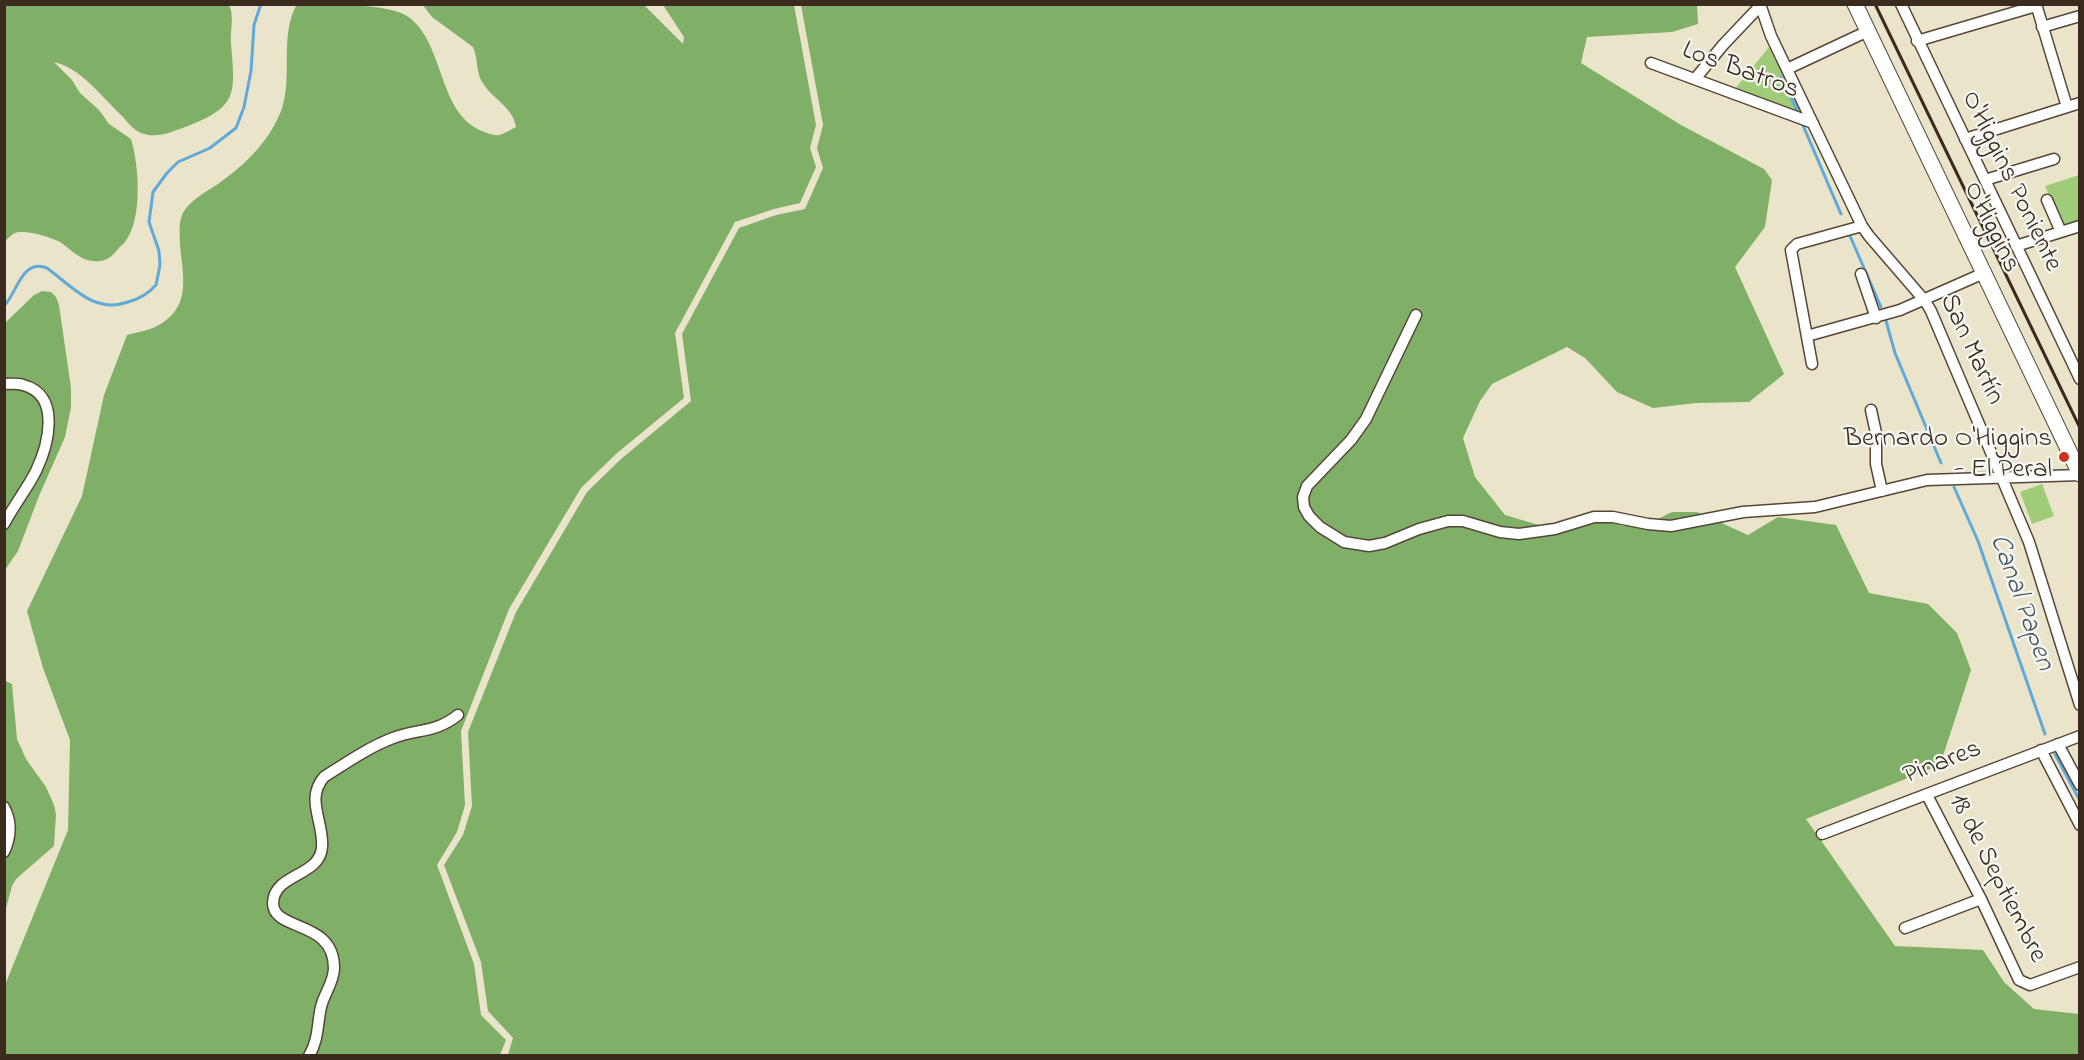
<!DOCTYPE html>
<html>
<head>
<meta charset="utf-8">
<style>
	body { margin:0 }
	#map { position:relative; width:2084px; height:1060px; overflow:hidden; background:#eae5ca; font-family:"Indie Flower",sans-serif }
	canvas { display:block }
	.frame { position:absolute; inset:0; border:6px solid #3b2a1e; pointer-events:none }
</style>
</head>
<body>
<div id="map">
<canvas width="2084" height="1060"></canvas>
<div class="frame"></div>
</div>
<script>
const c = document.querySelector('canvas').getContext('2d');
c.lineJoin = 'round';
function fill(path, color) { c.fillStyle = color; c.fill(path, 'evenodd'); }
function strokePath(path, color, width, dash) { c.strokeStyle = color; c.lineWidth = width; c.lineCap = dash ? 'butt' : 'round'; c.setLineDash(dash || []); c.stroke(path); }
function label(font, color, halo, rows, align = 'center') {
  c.font = font + ' "Indie Flower",sans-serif'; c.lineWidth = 4.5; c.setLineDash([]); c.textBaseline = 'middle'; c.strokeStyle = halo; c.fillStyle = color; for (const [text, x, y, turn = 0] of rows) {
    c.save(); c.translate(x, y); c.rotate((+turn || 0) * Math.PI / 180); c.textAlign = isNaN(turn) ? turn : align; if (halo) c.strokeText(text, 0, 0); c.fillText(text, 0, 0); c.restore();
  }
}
fill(new Path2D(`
	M1769,47L1803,114L1735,89Z
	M2079,175V224L2066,228L2062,225L2045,186Z
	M2042,484L2054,516L2032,524L2020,492Z`), '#a0cb78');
fill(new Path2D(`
	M225,4L230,7C234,19 230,31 231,43C235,94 239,107 185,127C171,132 157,139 141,133C133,130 127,121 121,115C101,96 81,68 54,62L72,80L80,93L99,110L109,124L131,139C139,165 143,219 125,242C123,245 120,246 118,249C113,255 109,260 100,261C82,263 73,251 60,242C51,237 24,229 15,233C11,235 7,239 5,242V5Z
	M297,4C324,5 390,2 410,18C445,46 438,113 482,131C488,133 493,136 499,135C505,134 511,129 516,127C513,106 490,98 481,80C476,69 478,58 473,47L432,17L423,5H644L683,44L684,37L663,5H794L816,125L810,148L816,167L800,203L774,209L735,222L675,333L684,398L616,454L581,488L509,609L461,731L465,805L457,832L437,865L474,964L481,1015L506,1040L500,1055L5,1056V985L68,830L70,740L43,668L27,611L82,496L104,395L127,335C137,332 148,331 157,326C192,308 183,276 180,245C180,234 178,223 183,213C190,200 206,192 218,184C245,165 271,140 282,108C293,75 279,36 297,4Z
	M801,5H1697L1698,24L1672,32L1587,37L1581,63L1681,125L1764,169L1772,180L1765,227L1735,267L1784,374L1749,402L1696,403L1653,408L1617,392L1585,358L1567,347L1492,384L1480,401L1463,438L1475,477L1505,515L1549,528L1591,515L1623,526L1646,525L1672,512H1697L1748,535L1778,517L1836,525L1869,593L1928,604L1957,633L1971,670L1940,765L1806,819L1895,946L1983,950L2004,982L2034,1009L2079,1014V1055H508L513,1038L488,1011L481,962L444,865L463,835L472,806L468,732L516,612L587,492L621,459L691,401L682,334L739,228L776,215L805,209L823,168L817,148L823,125Z
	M42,291L51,292L56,297L59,305L71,388V407L65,437L39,496L18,551L5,570V323L34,295Z
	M4,680L12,684L17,739L26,759L46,787L54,805L56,814L54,846L16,879L12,886L5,912Z`), '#80af68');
strokePath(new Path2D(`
	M1781,77L1797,110
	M1802,123L1841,214
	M1850,236L1881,307
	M4,306C17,293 22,258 47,268C73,287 94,314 128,302C139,299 148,294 156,285L160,265L159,251L149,222L153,192L167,173L178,162L210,148L236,128L244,107L251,71L254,25L261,4
	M1886,321L1895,353L1941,463
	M1954,487L1978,541L2045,734
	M2055,754L2080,801`), '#61a9d8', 3);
const street = new Path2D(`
	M1760,4L1771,36L1862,226L1869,236L1925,301L1931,311L2029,542L2080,705
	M1901,4L2080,379
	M2036,4L2067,107
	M2042,27L2080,16
	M1917,41L2036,6
	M1651,63L1813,123
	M1787,69L1868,31
	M1695,79L1723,45L1760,6
	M1965,139L2080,103
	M1985,180L2054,159
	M2047,200L2061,232
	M2016,246L2080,226
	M1861,274L1876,318
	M1416,315L1366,419L1351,440L1307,486L1303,497L1304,507L1309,516L1320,527L1344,542L1369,546L1385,543L1419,529L1448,521H1463L1500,532L1519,534L1555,529L1594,517H1613L1648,524L1671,526L1743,512L1815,507L1927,480L2080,475
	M1807,336L1900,310L1984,273
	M1812,364L1791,250L1797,244L1862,226
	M4,384C11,384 17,383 23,385C62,395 48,446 36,471C27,489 14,505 4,524
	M1871,410L1876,433V464L1882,491
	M2058,744L2080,785
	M2041,750L2080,825
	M1927,795L1981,899L2019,980L2030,985L2080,967
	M4,807C12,822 11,837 4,852
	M1822,834L2080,736
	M1905,928L1981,899
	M309,1056C319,1039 317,1024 321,1007C324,994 334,982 334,968C334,919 273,932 273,903C274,873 320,877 322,847C324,822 305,799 324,777C346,763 369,747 393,738C418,728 434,734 458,715`);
const secondary = new Path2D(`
	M1855,4L2080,474`);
strokePath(street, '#554638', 13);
strokePath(secondary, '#554638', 17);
strokePath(street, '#fff', 10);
strokePath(secondary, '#fff', 15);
strokePath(new Path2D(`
	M1875,4L2080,428`), '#3b2a1e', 3);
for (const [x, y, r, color] of [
	[2064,457,6,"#c8321e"]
]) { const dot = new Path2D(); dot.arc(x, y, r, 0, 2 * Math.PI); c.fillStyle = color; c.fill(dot); strokePath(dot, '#f6f6f2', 2); }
label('27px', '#3b2a1e', '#f6f6f2', [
	["Los Batros",1740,72,20],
	["O'Higgins Poniente",2010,182,64],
	["O'Higgins",1990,228,64],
	["San Martín",1970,350,65],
	["Pinares",1943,764,-21],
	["18 de Septiembre",1996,879,63]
]);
label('27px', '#3b2a1e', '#f6f6f2', [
	["Bernardo O'Higgins",2052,441],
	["- El Peral",2052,472]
], 'right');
label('italic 28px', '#48565f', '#f6f6f2', [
	["Canal Papen",2020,603,70]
]);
</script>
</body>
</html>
